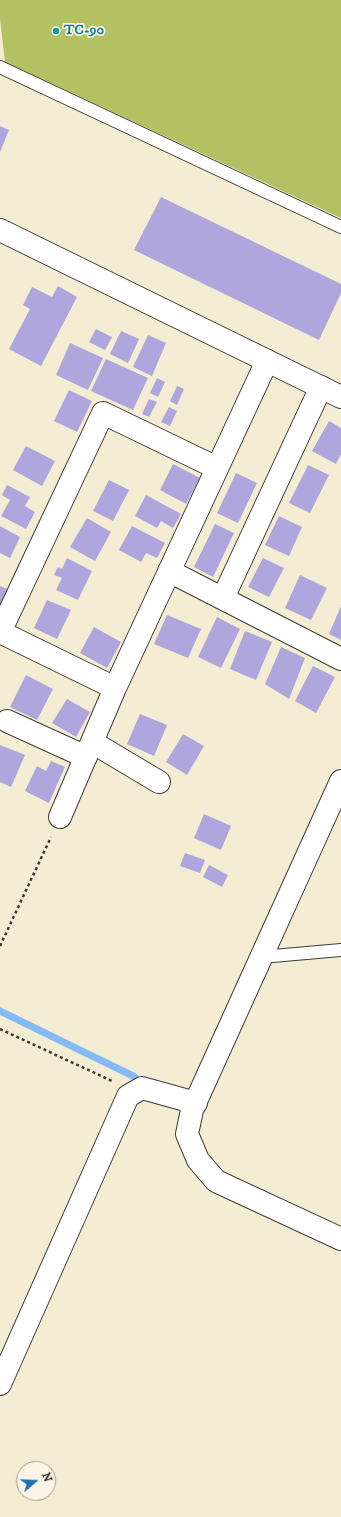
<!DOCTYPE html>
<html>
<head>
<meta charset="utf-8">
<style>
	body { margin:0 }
	#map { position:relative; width:341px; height:1517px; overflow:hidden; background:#f4ecd3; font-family:"IM FELL DW Pica",serif }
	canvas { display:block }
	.north { position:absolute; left:16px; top:1461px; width:40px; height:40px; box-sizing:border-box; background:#fcf5e5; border:1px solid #a29e95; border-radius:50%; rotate:71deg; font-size:11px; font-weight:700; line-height:16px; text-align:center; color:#1c1c1c }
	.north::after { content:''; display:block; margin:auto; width:14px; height:18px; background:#1f6fb2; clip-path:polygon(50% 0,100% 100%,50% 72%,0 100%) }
</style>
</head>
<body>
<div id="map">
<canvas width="341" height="1517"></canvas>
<div class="north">N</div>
</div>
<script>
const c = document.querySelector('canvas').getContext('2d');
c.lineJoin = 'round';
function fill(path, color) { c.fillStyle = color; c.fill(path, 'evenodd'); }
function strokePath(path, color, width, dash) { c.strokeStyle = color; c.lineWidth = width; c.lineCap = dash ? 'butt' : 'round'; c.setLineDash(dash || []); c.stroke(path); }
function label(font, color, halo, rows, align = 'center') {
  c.font = font + ' "IM FELL DW Pica",serif'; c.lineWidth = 3.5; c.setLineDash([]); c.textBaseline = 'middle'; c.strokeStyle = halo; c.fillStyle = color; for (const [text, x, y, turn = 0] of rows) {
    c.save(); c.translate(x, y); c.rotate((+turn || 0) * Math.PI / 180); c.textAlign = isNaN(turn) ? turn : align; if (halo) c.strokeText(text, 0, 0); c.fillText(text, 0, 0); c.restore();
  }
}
fill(new Path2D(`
	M0,0H341V218L5,62L0,19Z`), '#b4c163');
strokePath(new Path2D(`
	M0,1011L135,1077`), '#85bbf4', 7);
fill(new Path2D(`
	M0,126L9,130L0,152Z
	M161,197L341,284V293L319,340L134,250Z
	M58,286L77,297L41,366L9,349L30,309L23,305L32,287L52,297Z
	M96,329L112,337L105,350L89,342Z
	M121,331L139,339L128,363L110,354Z
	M148,335L166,343L152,376L133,367Z
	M70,343L103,358L88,390L56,375Z
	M106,359L148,378L133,410L91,391Z
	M157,378L165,382L158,397L150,393Z
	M177,386L184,389L177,405L170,401Z
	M69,390L92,401L77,432L54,421Z
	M149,399L157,402L149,417L142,414Z
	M169,407L177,411L170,426L161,422Z
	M329,421L341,428V454L336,464L312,451Z
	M26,446L55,461L42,486L13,470Z
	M173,464L200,478L186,504L160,490Z
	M308,465L329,475L310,513L289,503Z
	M236,473L257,483L238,523L217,513Z
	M109,480L129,490L113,521L93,511Z
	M7,485L30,497L25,506L35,512L26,529L1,516L10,500L2,495Z
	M146,495L181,514L173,528L161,521L157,528L135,516Z
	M279,516L302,527L289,556L265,545Z
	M87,518L111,532L95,561L70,547Z
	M215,524L234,533L213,577L194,567Z
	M0,526L20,537L10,558L0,553Z
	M132,526L165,543L157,558L146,553L141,562L119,550Z
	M67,558L92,571L78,600L56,590L62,578L54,575L58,567L62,569Z
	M263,558L284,568L269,597L248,587Z
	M300,575L327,588L311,620L285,608Z
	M0,586L7,589L0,605Z
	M47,600L71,610L57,639L34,628Z
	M341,606V640L329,634Z
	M167,615L201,629L188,658L154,644Z
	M217,617L240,629L221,668L198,657Z
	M94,627L121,642L107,668L80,653Z
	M245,631L272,642L256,680L230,669Z
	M281,647L305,658L289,699L265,684Z
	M313,666L335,677L316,713L295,701Z
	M26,675L53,689L37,720L10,707Z
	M67,699L90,712L76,737L52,723Z
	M140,714L167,725L154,756L127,744Z
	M183,734L204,746L187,775L166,762Z
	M0,745L25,755L11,787L0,782Z
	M51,761L65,767L49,803L25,791L37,766L46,771Z
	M204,814L231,826L221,850L194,838Z
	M185,853L205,860L200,873L180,866Z
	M209,865L228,875L222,887L203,877Z`), '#aea6dc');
const lane = new Path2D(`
	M0,67L341,227
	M261,957L341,950`);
const street = new Path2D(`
	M217,468L103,413L0,632L115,688L267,361
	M169,571L341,659
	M223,598L321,387
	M7,721L86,757
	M92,742L159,782
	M60,817L115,688
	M0,1384L128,1096L142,1088L196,1103`);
const secondary = new Path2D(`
	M0,230L341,397
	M341,781L192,1110L187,1134L198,1160L216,1181L341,1239`);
strokePath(lane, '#3c3b37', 14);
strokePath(street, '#3c3b37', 24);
strokePath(secondary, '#3c3b37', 24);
strokePath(new Path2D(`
	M0,946L51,837
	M0,1029L112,1081`), '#3c3b37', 2.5, [3, 3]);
strokePath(lane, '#fff', 12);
strokePath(street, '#fff', 22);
strokePath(secondary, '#fff', 22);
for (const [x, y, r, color] of [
	[56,31,4,"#0f9aa8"]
]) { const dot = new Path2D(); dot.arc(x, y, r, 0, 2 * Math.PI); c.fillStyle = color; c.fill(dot); strokePath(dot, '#fcf5e5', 1.5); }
label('bold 14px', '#0d838f', '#fcf5e5', [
	["TC-90",64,31]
], 'left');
</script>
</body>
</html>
